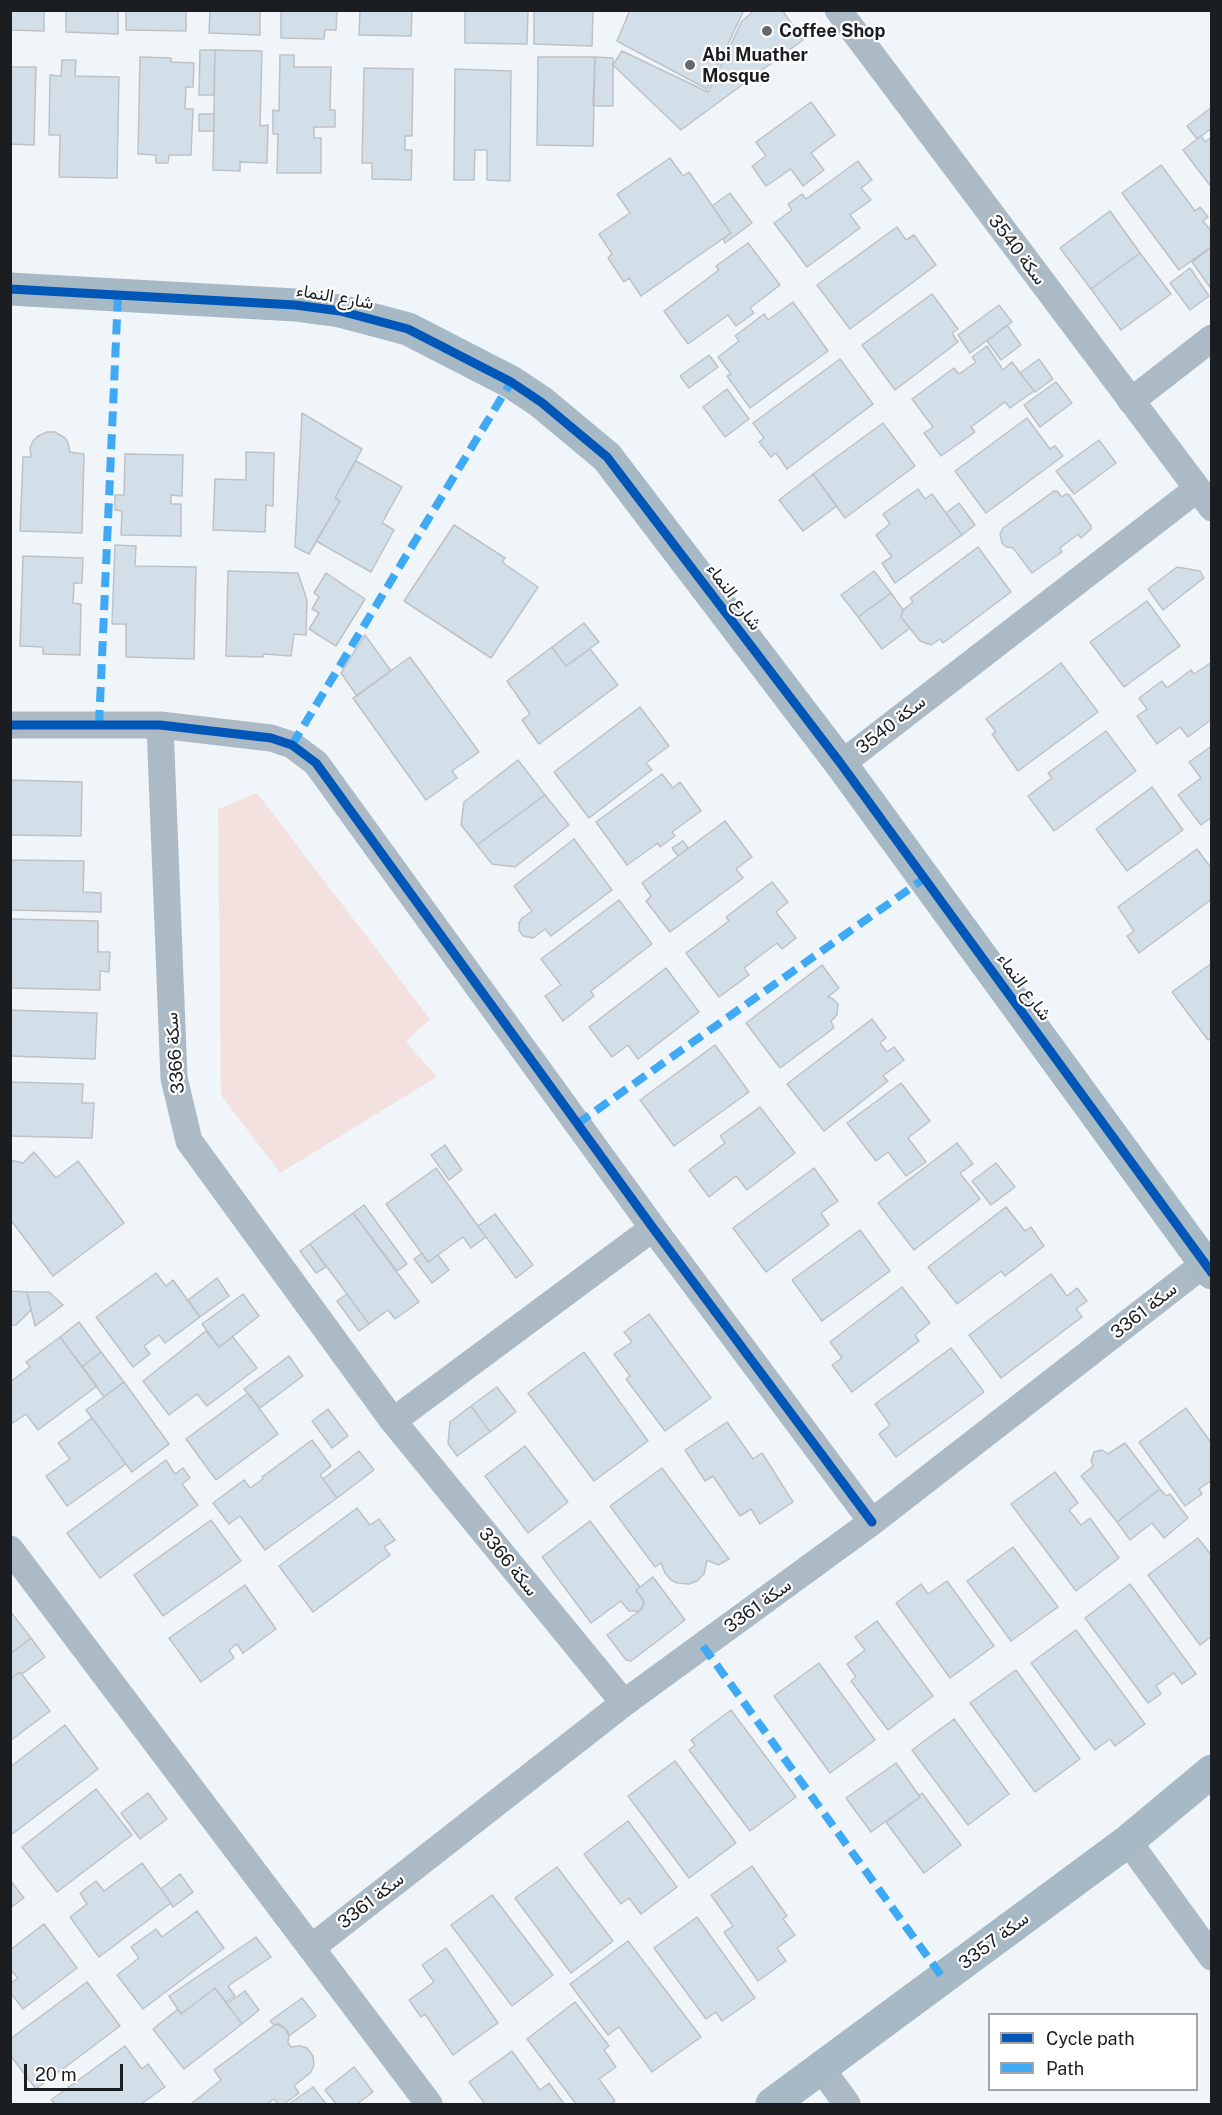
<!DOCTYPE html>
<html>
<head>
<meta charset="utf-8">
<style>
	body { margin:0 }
	#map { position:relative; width:1222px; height:2115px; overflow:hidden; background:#f0f5fa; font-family:"Public Sans",sans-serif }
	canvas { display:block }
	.frame { position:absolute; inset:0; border:12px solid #1b1e21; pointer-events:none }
	.legend { position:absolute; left:988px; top:2013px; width:210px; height:78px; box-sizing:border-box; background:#fff; border:2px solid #a4a5a6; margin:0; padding:8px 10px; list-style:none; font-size:18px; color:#1b1e21 }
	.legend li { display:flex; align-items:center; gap:12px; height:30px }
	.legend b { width:30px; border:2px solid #a4a5a6 }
	.scale { position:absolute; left:24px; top:2064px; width:99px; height:27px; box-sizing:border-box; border:3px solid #1b1e21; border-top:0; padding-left:8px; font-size:18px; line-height:21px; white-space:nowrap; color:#1b1e21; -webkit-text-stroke:4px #fff; paint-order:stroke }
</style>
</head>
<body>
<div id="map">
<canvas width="1222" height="2115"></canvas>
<div class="frame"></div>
<ul class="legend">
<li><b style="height:8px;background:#0057b8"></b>Cycle path</li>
<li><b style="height:8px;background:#3fa9f5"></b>Path</li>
</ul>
<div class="scale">20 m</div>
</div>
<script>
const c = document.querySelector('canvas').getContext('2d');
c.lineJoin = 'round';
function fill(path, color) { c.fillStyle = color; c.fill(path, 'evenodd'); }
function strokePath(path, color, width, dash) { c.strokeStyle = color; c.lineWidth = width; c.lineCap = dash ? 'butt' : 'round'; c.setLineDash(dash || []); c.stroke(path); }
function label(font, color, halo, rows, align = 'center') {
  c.font = font + ' "Public Sans",Vazirmatn,sans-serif'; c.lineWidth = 4.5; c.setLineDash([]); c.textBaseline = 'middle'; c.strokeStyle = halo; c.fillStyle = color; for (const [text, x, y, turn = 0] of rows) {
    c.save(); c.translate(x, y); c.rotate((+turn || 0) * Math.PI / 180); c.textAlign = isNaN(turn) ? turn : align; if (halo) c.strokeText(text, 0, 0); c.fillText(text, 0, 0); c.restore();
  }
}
fill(new Path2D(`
	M257,793L430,1019L406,1042L437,1077L280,1173L221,1095L218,809Z`), '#f3e1e0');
const building = new Path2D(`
	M10,10H44V31L10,30Z
	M66,10H118V34L66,32Z
	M126,10H186V31L126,30Z
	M210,10H260V35L209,33Z
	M281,10H337L336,30H325L324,39L281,38Z
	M360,10H412L411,36L359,35Z
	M465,10H528L527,44L465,43Z
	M534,10H593L592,46L534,44Z
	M630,10H744L707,89L617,41Z
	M755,10H782L803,40L681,130L613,65L622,51L708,92L742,21Z
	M200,50H215L214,95H199Z
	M215,50L262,51L260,126L268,125L267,163L240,162V171L213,170Z
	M280,55H294V67H331L330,110H335V127H314V138H321V173H277L278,134H273V110L279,111Z
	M140,57L171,58V62L194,63L193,87H186L185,109H193L191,155H169L168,163H156V155L138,154Z
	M538,57H595L593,146L537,145Z
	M595,57L613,58V106H593Z
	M62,60H76L75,76L119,77L117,178L59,177L60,135H49L50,75L61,76Z
	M10,67H36L34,145L10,144Z
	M364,68L413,69L412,136H405V150H412L411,180L372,179V163H362Z
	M455,69L511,71L510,181L487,180V150H475L474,180H454Z
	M811,102L835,135L811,153L824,170L803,186L791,169L766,186L752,166L766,156L756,142Z
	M1212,107V128L1197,139L1187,126Z
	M199,114H214V131H199Z
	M1201,136L1205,142L1212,137V188L1183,150Z
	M670,158L683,176L689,172L731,233L641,296L629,278L624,282L608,258L612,254L599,234L630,213L617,194Z
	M858,161L872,180L861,188L871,200L850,215L860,228L807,267L774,223L792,210L788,204L802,194L806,199Z
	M1161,165L1195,211L1200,207L1208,217L1203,221L1212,232V246L1179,270L1122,193Z
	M730,193L752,223L725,243L723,239L731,233L712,206Z
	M1110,211L1140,253L1091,289L1060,248Z
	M897,227L906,240L914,235L936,265L850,329L817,285Z
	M748,243L780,285L750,308L754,313L736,326L728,315L688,344L664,311L719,270L716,266Z
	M1212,247V290L1192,262Z
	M1140,253L1171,294L1121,330L1091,289Z
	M1190,268L1209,296L1190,310L1170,283Z
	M932,294L958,329L952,333L958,342L895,390L862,345Z
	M793,302L828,351L750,408L727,376L731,374L718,357L739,341L735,336L764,314L768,320Z
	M999,305L1012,322L970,353L958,335Z
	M1007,325L1021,345L1001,360L987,341Z
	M987,346L1003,370L1012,362L1034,391L1010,408L1005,402L971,427L975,432L941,456L924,433L933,427L912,399L954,368L959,374L976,362L972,357Z
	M709,355L718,367L689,388L680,376Z
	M840,359L873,404L787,469L776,453L771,457L759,442L764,438L753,423Z
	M1039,359L1053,379L1035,392L1020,373Z
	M1056,382L1072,403L1040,427L1024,405Z
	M727,389L749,419L725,437L703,407Z
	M302,413L362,449L335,498L340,501L309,554L295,547Z
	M1027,418L1050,449L1055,446L1063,456L986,513L955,471Z
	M883,423L915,466L845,518L813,474Z
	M47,432H55L65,438L68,443L70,452L84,454L82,533L20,531L23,457H31L30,448L33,441L38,436Z
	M1099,440L1116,463L1074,494L1056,471Z
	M246,452L274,453L273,506L266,505L265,532L213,530L215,479L246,480Z
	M125,454L183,455L182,496L171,495V504H181V536L121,535L122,511L115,510V495H124Z
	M356,461L402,487L382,523L394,530L371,572L316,541L340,501L335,498Z
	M813,474L837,506L803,531L779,500Z
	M918,489L925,499L932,494L962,535L895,583L882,563L892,557L876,535L890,524L883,514Z
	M1054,491H1057L1062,497L1066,494L1069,495L1091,526V529L1081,538L1078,534L1060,548L1062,552L1032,573L1013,548L1006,547L1002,543L1000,534L1003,528Z
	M959,503L975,525L962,535L946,513Z
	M454,525L505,558L502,562L538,587L491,658L404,601Z
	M115,545L136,546L135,566L196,567L194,659L126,657V624H112Z
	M978,547L1011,592L943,643L940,639L931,645L920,641L901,617L903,610L913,602L910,598Z
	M23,556L83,558L82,583H74L73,603L81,604L80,655L43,654V647L20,646Z
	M1177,567L1200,571L1204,578L1163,610L1148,589Z
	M228,571L298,573L307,600L306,635L294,634L291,656L263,654V657L226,656Z
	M874,571L891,593L858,617L841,595Z
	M326,573L365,599L336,646L309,629L319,613L312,609L319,597L314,593Z
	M891,593L903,610L901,617L910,628L882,649L858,617Z
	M1147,601L1180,646L1124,687L1090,642Z
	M584,623L599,642L566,666L552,647Z
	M365,635L391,671L357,696L341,673Z
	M552,647L566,666L590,649L618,685L539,744L522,720L530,714L507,681Z
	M410,657L479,752L452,771L457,778L426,800L353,698Z
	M1212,662V719L1188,737L1180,727L1157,744L1137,716L1147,709L1139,698L1162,681L1167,688L1191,670L1194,674Z
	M1061,663L1098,712L1018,771L992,734L996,732L986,719Z
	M640,707L669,746L646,763L652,770L589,818L554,772Z
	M1106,731L1136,771L1054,831L1028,796L1052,778L1048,773Z
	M1212,746V817L1201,825L1178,795L1201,778L1189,762Z
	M518,760L545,795L477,845L461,825L464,802Z
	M662,774L673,788L680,782L701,811L672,832L675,836L660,847L658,843L627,865L596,822Z
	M10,780L82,782L81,836L10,835Z
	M1152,787L1183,830L1127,871L1096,829Z
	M545,795L569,825L515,867L492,864L477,845Z
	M725,821L752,857L736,869L743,878L670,932L646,901L651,896L642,883Z
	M574,839L612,890L551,936L545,929L533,938L523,936L519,930V923L522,918L532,911L514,886Z
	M683,841L688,848L678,856L672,848Z
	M1197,849L1212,869V899L1139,953L1127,936L1134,931L1118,907Z
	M10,860L84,861L83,892L101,893V912L10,910Z
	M772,882L788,902L776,912L796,938L782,949L777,943L744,968L749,975L719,997L686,953L729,921L726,917Z
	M619,900L652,944L591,991L594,996L563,1021L545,996L561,985L541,959Z
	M10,919L98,921V952H110L109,972L100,971V990L10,988Z
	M1212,963V1038L1208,1040L1172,992Z
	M822,965L839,988L828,997L833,999L838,1004L837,1015L831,1021L834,1028L780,1068L746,1023Z
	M666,968L699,1012L638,1059L628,1045L612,1057L589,1027Z
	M10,1010L97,1013L95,1059L10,1056Z
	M872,1019L886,1038L880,1043L887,1052L894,1047L904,1060L883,1076L888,1081L824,1131L787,1084Z
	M715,1045L749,1092L674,1146L640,1100Z
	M10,1082L83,1084L82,1103H94L92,1138L10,1136Z
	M901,1083L930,1121L908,1138L926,1162L906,1176L888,1152L876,1161L847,1123Z
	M760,1107L795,1153L747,1190L736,1176L709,1197L689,1170L725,1143L720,1136Z
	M957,1143L973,1164L960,1173L980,1199L914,1250L878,1203Z
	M445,1145L462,1170L449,1180L431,1155Z
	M34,1152L56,1178L78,1161L124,1223L53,1276L10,1219V1160L23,1163Z
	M996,1163L1015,1187L991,1205L972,1181Z
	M436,1168L486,1237L471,1248L463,1237L428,1262L386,1204Z
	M814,1168L838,1201L821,1213L829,1225L766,1272L733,1228Z
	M364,1205L407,1264L397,1271L353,1213Z
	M1006,1207L1025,1231L1031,1227L1044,1246L1005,1276L1001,1271L957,1304L928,1267Z
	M353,1213L419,1302L395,1319L388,1310L369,1324L310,1244Z
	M495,1214L533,1265L516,1278L478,1226Z
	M860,1230L890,1271L822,1321L792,1280Z
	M310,1244L326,1267L316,1273L300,1251Z
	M422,1253L428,1262L438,1255L449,1270L432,1283L414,1259Z
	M156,1273L166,1286L173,1280L200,1317L165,1343L159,1335L144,1346L150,1354L133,1367L96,1317Z
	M1051,1274L1067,1296L1077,1288L1087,1301L1076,1309L1082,1317L1001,1378L969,1335Z
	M217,1278L229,1296L200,1317L188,1300Z
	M902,1287L930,1323L915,1335L919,1341L852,1392L832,1365L842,1358L830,1342Z
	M10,1291L27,1292L31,1310L16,1325H10Z
	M27,1292H49L63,1305L35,1326Z
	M243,1294L259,1316L219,1347L202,1324Z
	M347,1294L369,1324L359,1331L337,1301Z
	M649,1314L711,1398L665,1431L626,1379L630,1376L614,1354L632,1342L624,1332Z
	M79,1322L101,1352L82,1367L60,1337Z
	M206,1331L219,1347L233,1337L257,1368L207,1406L197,1394L169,1415L143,1381Z
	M60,1337L97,1386L38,1430L26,1414L13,1423L10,1420V1401L12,1400L10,1398V1382L30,1367L26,1362Z
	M951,1348L984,1392L896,1457L879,1434L890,1425L875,1404Z
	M101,1352L124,1382L104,1397L82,1367Z
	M584,1352L648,1441L594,1481L528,1393Z
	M289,1356L303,1376L260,1408L244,1389Z
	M124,1382L169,1444L132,1472L86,1410Z
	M497,1387L516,1412L490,1432L471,1406Z
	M248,1393L278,1434L216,1480L186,1439Z
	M471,1406L490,1432L457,1456L448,1443L450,1422Z
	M1186,1408L1212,1444V1480L1199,1489L1202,1494L1185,1506L1139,1442Z
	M328,1409L348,1436L332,1448L312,1421Z
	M92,1418L126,1464L67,1506L46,1476L70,1459L58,1443Z
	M727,1422L753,1459L762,1453L793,1502L760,1524L751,1509L740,1516L713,1476L705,1481L685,1450Z
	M312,1440L331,1466L320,1475L337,1498L265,1550L240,1516L229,1524L213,1503L244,1480L250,1488L263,1479L262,1477Z
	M1125,1443L1160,1489L1117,1522L1081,1476L1093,1466L1091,1461L1094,1452L1102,1450L1108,1454Z
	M525,1446L568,1502L528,1533L485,1476Z
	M359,1451L374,1470L337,1498L323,1479Z
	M166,1460L175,1474L183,1468L190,1478L182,1484L198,1505L100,1578L67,1533Z
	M662,1468L729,1559L718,1565L707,1560L704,1574L697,1581L689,1584L677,1583L671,1580L665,1573L661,1563L655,1567L610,1506Z
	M1055,1472L1078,1503L1069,1510L1081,1525L1090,1518L1119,1558L1076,1591L1011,1504Z
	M1160,1489L1166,1496L1170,1494L1188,1518L1164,1538L1152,1523L1130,1540L1117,1522Z
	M357,1508L370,1525L379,1519L395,1540L384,1547L390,1555L313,1612L279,1566Z
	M211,1520L241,1561L163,1616L134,1575Z
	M590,1521L640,1587L636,1590L643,1600L644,1604L639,1611H629L621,1601L591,1623L542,1557Z
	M1198,1538L1212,1556V1636L1200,1645L1148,1575Z
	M1013,1547L1058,1607L1011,1641L967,1581Z
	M653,1577L685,1620L631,1661L626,1660L607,1635L642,1609L644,1602L636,1590Z
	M947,1581L994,1646L950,1678L896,1603L921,1584L928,1594Z
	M1130,1584L1196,1674L1182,1684L1174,1673L1171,1675L1156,1686L1161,1694L1148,1703L1085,1618Z
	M245,1585L276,1629L243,1653L237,1644L229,1650L234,1658L201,1682L169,1638Z
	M10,1611L31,1638L10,1654Z
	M877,1621L933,1696L888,1730L851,1681L856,1677L847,1664L865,1650L855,1637Z
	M1076,1630L1145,1724L1115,1746L1110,1739L1095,1750L1031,1663Z
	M31,1638L45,1657L22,1674L20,1672L10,1679V1654Z
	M819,1663L875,1740L830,1773L774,1696Z
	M1016,1670L1080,1759L1035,1792L970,1703Z
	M20,1672L50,1711L10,1741V1679Z
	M731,1710L796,1797L750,1831L689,1750L695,1745L691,1740Z
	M954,1719L1009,1794L968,1825L912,1750Z
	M65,1725L98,1769L11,1835L10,1767Z
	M675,1761L736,1843L689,1878L628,1796Z
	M896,1763L920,1797L871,1832L846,1798Z
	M96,1789L132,1835L57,1892L22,1847Z
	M148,1793L167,1819L140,1839L121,1813Z
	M922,1793L961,1845L924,1873L886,1822L920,1797L919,1795Z
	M628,1821L677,1887L641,1914L629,1898L621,1904L584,1854Z
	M142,1863L171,1903L99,1957L70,1917L87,1904L80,1893L96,1881L104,1891Z
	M752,1866L787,1916L783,1919L795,1935L777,1948L786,1961L758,1981L724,1932L733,1926L711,1895Z
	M557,1867L613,1941L571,1973L515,1898Z
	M180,1874L193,1892L173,1907L161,1889Z
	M10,1880L24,1898L10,1908Z
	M492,1895L553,1975L512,2006L451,1925Z
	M197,1911L224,1948L143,2009L117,1975L139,1958L131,1947L156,1929L162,1937Z
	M697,1917L755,1998L722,2021L716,2012L706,2019L654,1948Z
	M44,1924L77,1968L23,2009L10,1992V1984L18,1978L10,1969V1950Z
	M256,1937L271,1957L228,1986L235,1996L226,2002L215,1988L181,2014L169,1996Z
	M628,1941L701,2037L652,2072L619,2027L608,2035L570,1984Z
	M446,1948L498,2023L453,2055L425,2014L421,2017L409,2000L434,1982L422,1965Z
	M87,1982L120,2026L36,2089L10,2055V2039Z
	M215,1988L242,2024L184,2069L153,2029L178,2009L181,2014Z
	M245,1991L259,2010L242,2024L227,2004Z
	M302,1998L316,2016L289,2036L284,2027L278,2024L274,2025L270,2021Z
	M575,2002L609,2046L604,2050L616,2067L599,2079L615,2101L611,2104H576L527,2039Z
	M276,2024L286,2029L289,2034L288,2043L291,2047L300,2046L307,2048L313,2056L314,2065L311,2072L294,2086L299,2093L284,2104H278L274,2099L267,2104H191L221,2080L214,2070Z
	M125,2046L142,2069L148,2064L165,2087L141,2104H55L51,2100Z
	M512,2051L540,2090L549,2083L564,2104H485L469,2082Z
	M354,2067L373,2092L357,2104H336L325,2090Z
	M313,2087L326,2104H289Z`);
fill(building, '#d2dee8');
strokePath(building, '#bec2c6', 1.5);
strokePath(new Path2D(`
	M838,10L1212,508
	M1131,401L1212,338
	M10,725H160L271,738L292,745L316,763L653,1228L872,1522
	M160,725L174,1078L189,1141L393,1421L624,1703
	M841,764L1197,489
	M393,1421L653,1228
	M10,1549L429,2104
	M1128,1841L1212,1957
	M311,1948L624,1703L872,1522L1204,1264
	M821,2068L847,2104`), '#acbac6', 27);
strokePath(new Path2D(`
	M10,289L295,305L340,311L408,329L511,382L541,402L607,457L841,764L1212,1273
	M772,2104L1128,1841L1212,1771`), '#a7b9c4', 33);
strokePath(new Path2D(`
	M99,725L118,295
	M292,745L511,382
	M577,1124L925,878
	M703,1646L943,1978`), '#3fa9f5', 8, [15, 8]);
strokePath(new Path2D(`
	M10,289L295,305L340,311L408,329L511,382L541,402L607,457L841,764L1212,1273
	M10,725H160L271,738L292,745L316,763L653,1228L872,1522`), '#0057b8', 9);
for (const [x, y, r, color] of [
	[767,31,6,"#66696d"],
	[690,65,6,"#66696d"]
]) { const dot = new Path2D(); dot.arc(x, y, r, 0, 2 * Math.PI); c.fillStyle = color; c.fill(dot); strokePath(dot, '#fff', 2); }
label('bold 18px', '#1b1e21', '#fff', [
	["Coffee Shop",779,31],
	["Abi Muather",702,55],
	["Mosque",702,76]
], 'left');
label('18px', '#1b1e21', '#fff', [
	["سكة 3540",1017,250,53],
	["شارع النماء",335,297,10],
	["شارع النماء",734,597,53],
	["سكة 3540",891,725,-38],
	["شارع النماء",1024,987,54],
	["سكة 3366",175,1053,-95],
	["سكة 3361",1144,1311,-38],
	["سكة 3366",508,1562,51],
	["سكة 3361",758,1606,-36],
	["سكة 3361",371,1901,-38],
	["سكة 3357",994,1941,-37]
]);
</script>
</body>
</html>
